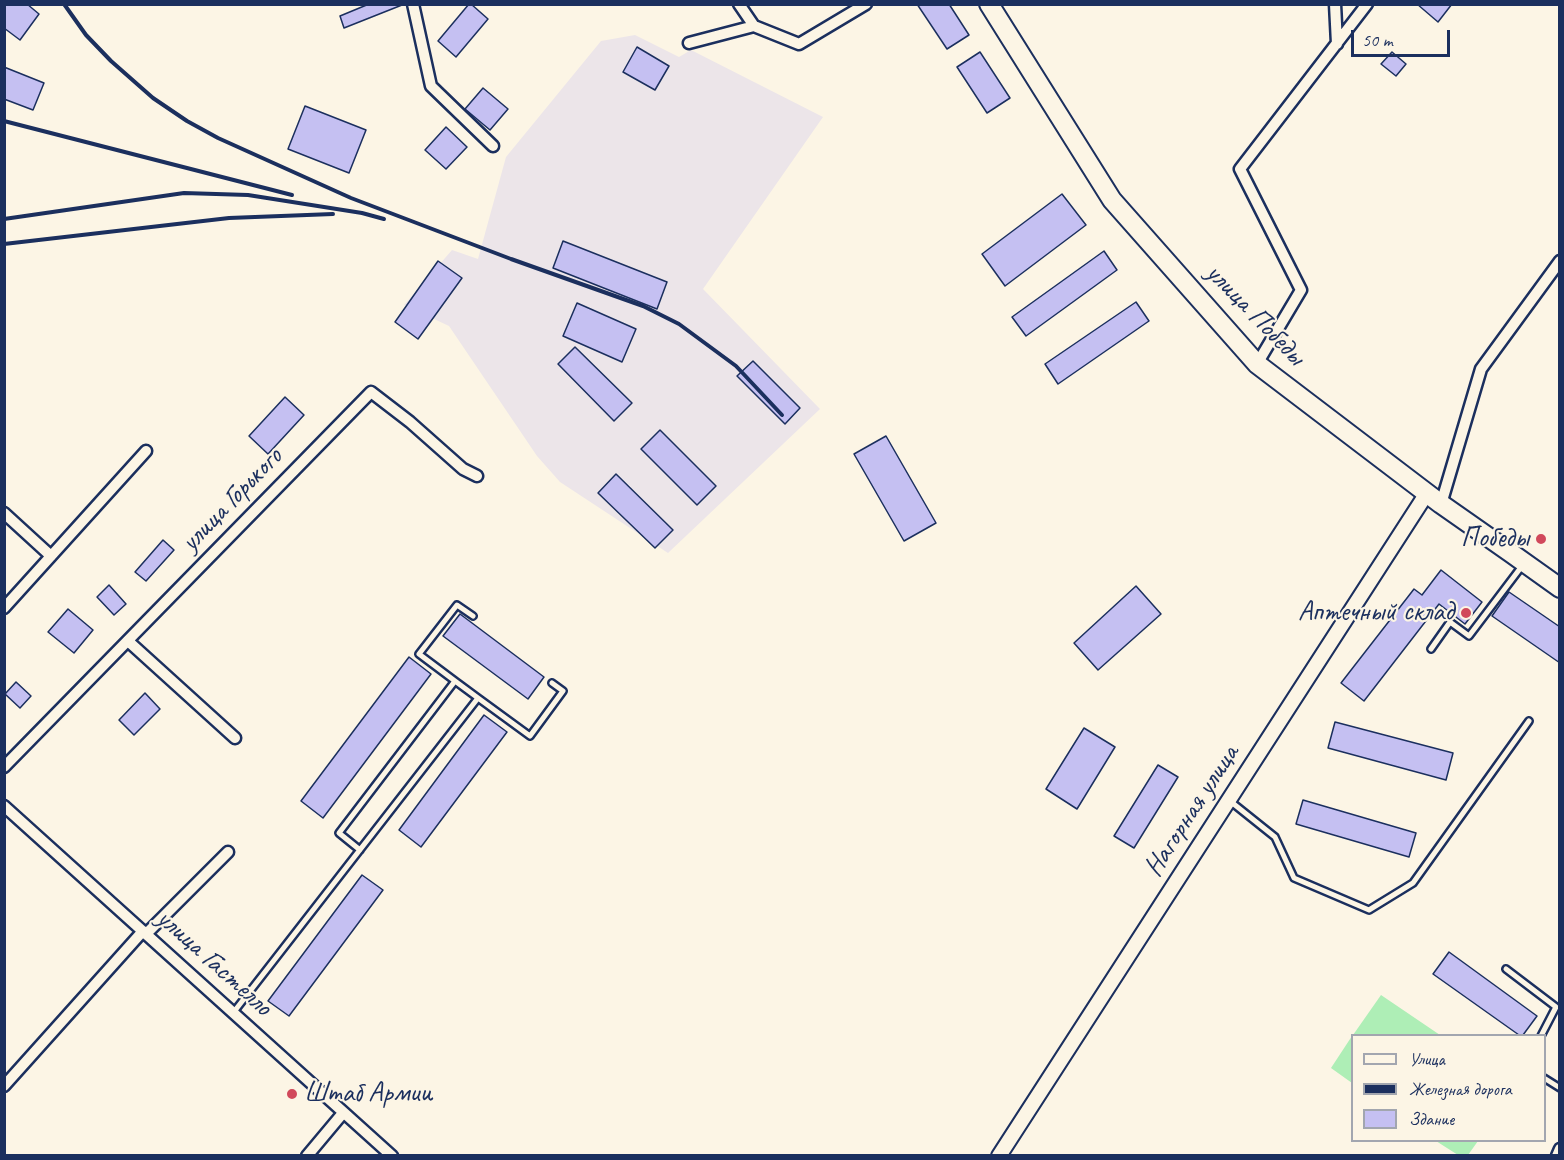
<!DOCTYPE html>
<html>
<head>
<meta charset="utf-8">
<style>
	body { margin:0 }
	#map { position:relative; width:1564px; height:1160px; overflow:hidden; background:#fcf5e5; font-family:Caveat,sans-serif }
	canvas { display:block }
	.frame { position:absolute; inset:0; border:6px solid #1b2f5e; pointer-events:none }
	.legend { position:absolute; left:1351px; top:1034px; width:195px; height:108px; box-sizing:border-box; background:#fcf5e5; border:2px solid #a2a6af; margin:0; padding:8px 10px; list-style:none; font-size:18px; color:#1b2f5e }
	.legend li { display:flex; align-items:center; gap:12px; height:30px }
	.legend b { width:30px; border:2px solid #a2a6af }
	.scale { position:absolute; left:1351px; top:30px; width:99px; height:27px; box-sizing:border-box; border:3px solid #1b2f5e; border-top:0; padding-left:8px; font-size:18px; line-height:21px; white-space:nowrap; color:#1b2f5e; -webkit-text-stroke:4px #fcf5e5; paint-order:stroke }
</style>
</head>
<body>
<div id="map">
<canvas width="1564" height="1160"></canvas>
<div class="frame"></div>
<ul class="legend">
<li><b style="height:8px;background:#fcf5e5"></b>Улица</li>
<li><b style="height:8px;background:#1b2f5e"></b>Железная дорога</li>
<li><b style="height:16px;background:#c5c0f2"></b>Здание</li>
</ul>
<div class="scale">50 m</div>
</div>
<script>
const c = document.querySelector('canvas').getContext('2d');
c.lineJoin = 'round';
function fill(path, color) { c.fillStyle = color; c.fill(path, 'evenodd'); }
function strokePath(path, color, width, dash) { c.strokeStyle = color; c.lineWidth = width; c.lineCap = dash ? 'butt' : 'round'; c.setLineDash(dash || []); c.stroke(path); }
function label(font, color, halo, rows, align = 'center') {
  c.font = font + ' Caveat,sans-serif'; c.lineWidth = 4.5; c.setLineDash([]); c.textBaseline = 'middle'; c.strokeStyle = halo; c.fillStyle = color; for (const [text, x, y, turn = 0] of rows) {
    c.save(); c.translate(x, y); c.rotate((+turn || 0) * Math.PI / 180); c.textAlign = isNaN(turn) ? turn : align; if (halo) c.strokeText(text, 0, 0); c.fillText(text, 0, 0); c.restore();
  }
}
fill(new Path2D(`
	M635,35L679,57L691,50L823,117L703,289L820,409L668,553L560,482L537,456L449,326L404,305L452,250L478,259L506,157L601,41Z`), '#ece5e9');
fill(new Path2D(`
	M1381,995L1440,1035H1353Z
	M1352,1036V1083L1331,1068Z
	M1436,1141L1478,1140V1141L1468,1155H1458Z`), '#aeeeb6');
const building = new Path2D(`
	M4,4H27L39,14L20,40L4,28Z
	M369,4L402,5L344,28L340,16Z
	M469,4H471L488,19L456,57L438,41Z
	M917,4H949L969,35L947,49Z
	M1417,4H1452L1438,22Z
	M637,47L669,66L655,90L623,72Z
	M980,52L1010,98L987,113L957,67Z
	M1392,52L1406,64L1396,76L1381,64Z
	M4,67L44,83L33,110L4,99Z
	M483,88L508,109L490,130L465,109Z
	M305,106L366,130L349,173L288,149Z
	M446,127L467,147L446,169L425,150Z
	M1062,194L1086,225L1005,286L982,254Z
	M563,241L667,282L657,309L553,268Z
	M1104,251L1117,270L1026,336L1012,317Z
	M438,261L462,278L418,339L395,322Z
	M1136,302L1149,321L1058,384L1045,364Z
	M577,303L636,329L622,362L563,336Z
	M575,347L632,403L614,421L558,364Z
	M753,361L800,408L785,424L737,376Z
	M285,397L304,415L268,454L249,436Z
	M660,430L716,486L697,505L641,449Z
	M886,436L936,523L904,541L854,454Z
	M616,474L673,530L655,548L598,493Z
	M163,540L174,550L146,581L135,572Z
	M1441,570L1482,602L1465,624L1439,604L1364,701L1341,683L1414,589L1422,595Z
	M109,585L126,604L114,615L97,597Z
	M1136,586L1161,614L1098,670L1074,643Z
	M1509,592L1560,627V663L1492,616Z
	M68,609L93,630L74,653L48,632Z
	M460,614L544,677L528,699L443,636Z
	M409,657L431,674L323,818L301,801Z
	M16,682L31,696L20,708L5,694Z
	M145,693L160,709L134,735L119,720Z
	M484,715L507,732L421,847L399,830Z
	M1335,722L1453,753L1446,780L1328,748Z
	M1084,728L1115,747L1077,809L1046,789Z
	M1158,765L1178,777L1134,848L1114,836Z
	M1303,800L1416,833L1409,857L1296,824Z
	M362,875L383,890L289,1016L268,1001Z
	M1449,952L1537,1016L1523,1035H1519L1433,974Z`);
fill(building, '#c5c0f2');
strokePath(building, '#1b2f5e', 1.5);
const service = new Path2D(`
	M1431,649L1450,622L1469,636L1522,566
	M455,681L419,654L457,605L473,616
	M478,698L530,736L563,691L552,683
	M1230,801L1275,837L1294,878L1369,910L1413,883L1529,721
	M1506,969L1556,1007L1541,1036
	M233,1013L478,698L455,681L339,833L360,850
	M1544,1078L1560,1088`);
const minor = new Path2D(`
	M413,4L431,86L493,146
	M739,4L754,26
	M1335,4L1337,44
	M689,43L754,26L799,44L866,4
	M1257,364L1301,290L1240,169L1367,4
	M1441,504L1481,369L1560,261
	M4,513L51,556
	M4,608L146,451
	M128,641L235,738
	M4,767L371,392L410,422L463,469L477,476
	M4,806L392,1156
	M146,934L228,852
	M4,1086L143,931
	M307,1156L343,1113
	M1557,1156L1560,1149`);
const tertiary = new Path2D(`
	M999,1156L1427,493`);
const primary = new Path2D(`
	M989,4L1112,200L1257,364L1441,504L1511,553L1560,588`);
strokePath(service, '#1b2f5e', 10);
strokePath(minor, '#1b2f5e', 15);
strokePath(tertiary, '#1b2f5e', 18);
strokePath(primary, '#1b2f5e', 22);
strokePath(service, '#fcf5e5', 5);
strokePath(minor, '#fcf5e5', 10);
strokePath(tertiary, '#fcf5e5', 14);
strokePath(primary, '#fcf5e5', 18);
strokePath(new Path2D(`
	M64,4L86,35L111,61L153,98L187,121L218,138L351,198L511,259L643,306L679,324L736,366L782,415
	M4,121L292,195
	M4,219L184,193L248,195L362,213L384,219
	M4,244L229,218L333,214`), '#1b2f5e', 4);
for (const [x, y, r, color] of [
	[1541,539,6,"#d1495b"],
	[1466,613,6,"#d1495b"],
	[292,1094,6,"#d1495b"]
]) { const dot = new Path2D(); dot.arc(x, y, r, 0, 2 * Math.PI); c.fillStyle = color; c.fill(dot); strokePath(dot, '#fcf5e5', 2); }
label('28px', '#1b2f5e', '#fcf5e5', [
	["улица Победы",1255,315,46],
	["улица Горького",232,500,-46],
	["Нагорная улица",1192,811,-57],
	["улица Гастелло",214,963,42]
]);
label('28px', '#1b2f5e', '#fcf5e5', [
	["Победы",1529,539],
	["Аптечный склад",1454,613],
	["Штаб Армии",304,1094,"left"]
], 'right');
</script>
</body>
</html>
